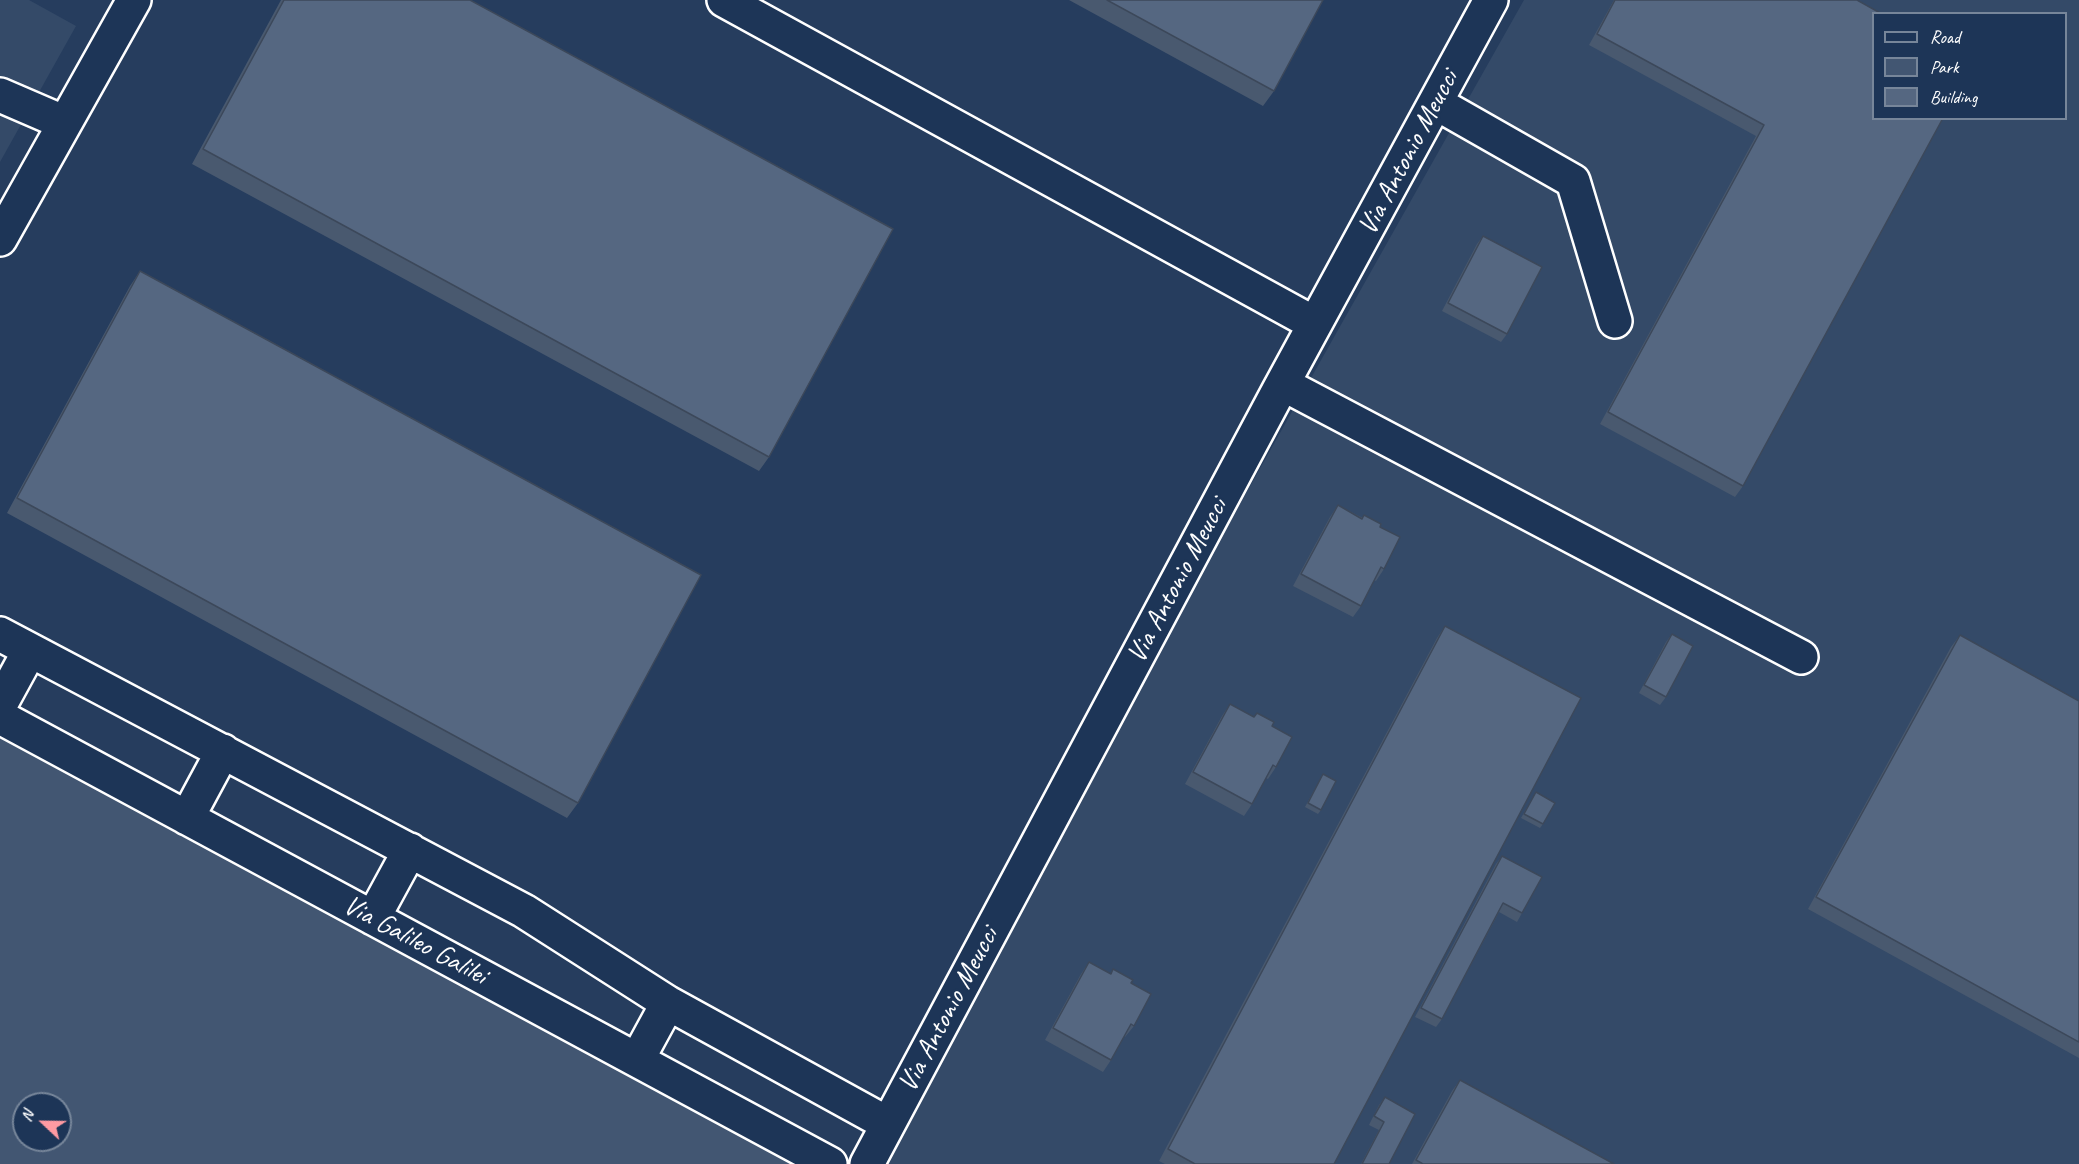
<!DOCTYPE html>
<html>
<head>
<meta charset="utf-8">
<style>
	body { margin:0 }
	#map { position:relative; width:2079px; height:1164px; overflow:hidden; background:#263d5e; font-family:Caveat,sans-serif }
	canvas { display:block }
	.legend { position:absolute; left:1872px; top:12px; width:195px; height:108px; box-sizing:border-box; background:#1d3557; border:2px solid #77869a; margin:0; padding:8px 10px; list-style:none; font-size:18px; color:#fff }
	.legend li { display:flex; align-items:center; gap:12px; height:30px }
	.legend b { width:30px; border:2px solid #77869a }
	.north { position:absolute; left:12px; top:1092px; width:60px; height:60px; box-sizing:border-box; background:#1d3557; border:2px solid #77869a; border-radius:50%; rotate:292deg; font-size:16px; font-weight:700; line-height:24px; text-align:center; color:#fff }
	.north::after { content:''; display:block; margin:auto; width:21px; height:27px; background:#ff9aa2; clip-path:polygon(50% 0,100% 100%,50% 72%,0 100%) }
</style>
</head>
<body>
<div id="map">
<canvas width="2079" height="1164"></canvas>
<ul class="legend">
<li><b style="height:8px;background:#1d3557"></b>Road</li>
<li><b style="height:16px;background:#425672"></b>Park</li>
<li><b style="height:16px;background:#556781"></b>Building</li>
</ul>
<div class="north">N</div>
</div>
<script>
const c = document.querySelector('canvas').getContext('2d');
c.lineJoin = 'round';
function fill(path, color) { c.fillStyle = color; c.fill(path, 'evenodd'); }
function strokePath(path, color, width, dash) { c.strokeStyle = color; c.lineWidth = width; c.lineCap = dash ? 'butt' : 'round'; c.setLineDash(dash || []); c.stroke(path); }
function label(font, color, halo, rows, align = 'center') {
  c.font = font + ' Caveat,sans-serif'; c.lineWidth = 5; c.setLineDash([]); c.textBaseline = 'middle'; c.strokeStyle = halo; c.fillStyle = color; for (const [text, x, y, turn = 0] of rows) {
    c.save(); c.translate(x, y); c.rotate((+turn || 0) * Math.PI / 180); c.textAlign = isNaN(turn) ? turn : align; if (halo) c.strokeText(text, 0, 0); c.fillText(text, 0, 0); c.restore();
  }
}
fill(new Path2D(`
	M0,0H29L76,26L0,162Z
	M1524,0H2079V1164H868ZM1874,14H2066V118H1874Z`), '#344a68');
fill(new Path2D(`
	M0,717L830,1164H0ZM24,1104H60V1140H24Z`), '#425672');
const minor = new Path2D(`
	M724,0L1315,324
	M0,95L65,123
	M1436,103L1573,181L1615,321
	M0,239L134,0
	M1283,384L1801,657
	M0,634L524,911L668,1003L888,1124
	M0,705L30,650
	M0,717L830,1164
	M187,818L223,751
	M373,918L410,850
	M637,1060L668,1003
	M867,1164L1278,392L1491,0`);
strokePath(minor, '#fff', 38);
strokePath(minor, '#1d3557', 33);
fill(new Path2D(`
	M281,0H470L769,457L759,471L192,164Z
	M1069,0H1323L1274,91L1263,106Z
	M1614,0H1857L1743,486L1735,497L1600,424L1756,136L1589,45Z
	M1483,236L1507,334L1501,342L1442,311L1477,244Z
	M140,271L578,803L567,818L7,513L130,286Z
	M1338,505L1380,527L1384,569L1376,581L1374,580L1361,606L1353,617L1293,586L1330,517Z
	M1445,626L1334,1164H1165L1159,1161L1437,638Z
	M1672,634L1666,697L1660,705L1639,693L1666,642Z
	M1960,635L2079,701V1058L1808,909L1951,647Z
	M1230,704L1254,717L1257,713L1272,726L1276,767L1268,779L1266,778L1252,804L1244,816L1185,784L1222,716Z
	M1323,774L1321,810L1318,814L1305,807Z
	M1536,792L1543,824L1540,828L1521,818Z
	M1502,856L1522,913L1517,922L1499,912L1442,1019L1436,1027L1415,1017L1496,864Z
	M1089,962L1110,974L1113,969L1131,983L1134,1026L1125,1037L1124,1036L1111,1060L1103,1072L1045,1040L1081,974Z
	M1460,1080L1614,1164H1412L1452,1091Z
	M1385,1097L1389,1164H1361L1379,1130L1369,1125L1379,1105Z`), '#49596f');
const building = new Path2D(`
	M284,0H470L893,229L769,457L203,149Z
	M1107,0H1323L1274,91Z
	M1615,0H1857L1882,14H1874V118H1943L1743,486L1608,412L1764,125L1597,34Z
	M1483,236L1542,267L1507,334L1448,303Z
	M140,271L701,575L578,803L17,498Z
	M1338,505L1362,519L1364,515L1381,524L1380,527L1400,537L1384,569L1381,567L1361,606L1301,574Z
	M1445,626L1581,698L1334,1164H1195L1168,1149Z
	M1672,634L1693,646L1666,697L1644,685Z
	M1960,635L2079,701V1042L1816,897Z
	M1230,704L1254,717L1257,713L1274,722L1272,726L1292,737L1276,767L1273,765L1252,804L1193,772Z
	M1323,774L1336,781L1321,810L1308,803Z
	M1536,792L1555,803L1543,824L1524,814Z
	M1502,856L1542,877L1522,913L1503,903L1442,1019L1421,1008Z
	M1089,962L1111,974L1113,969L1133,980L1131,983L1151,994L1134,1026L1131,1024L1111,1060L1053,1028Z
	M1460,1080L1614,1164H1423L1416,1160Z
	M1385,1097L1415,1114L1389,1164H1362L1384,1122L1374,1116Z`);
fill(building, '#556781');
strokePath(building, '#3c485a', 1.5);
label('28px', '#fff', '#1d3557', [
	["Via Antonio Meucci",1409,153,-62],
	["Via Antonio Meucci",1178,581,-62],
	["Via Galileo Galilei",415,941,28],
	["Via Antonio Meucci",949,1010,-62]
]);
</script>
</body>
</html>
